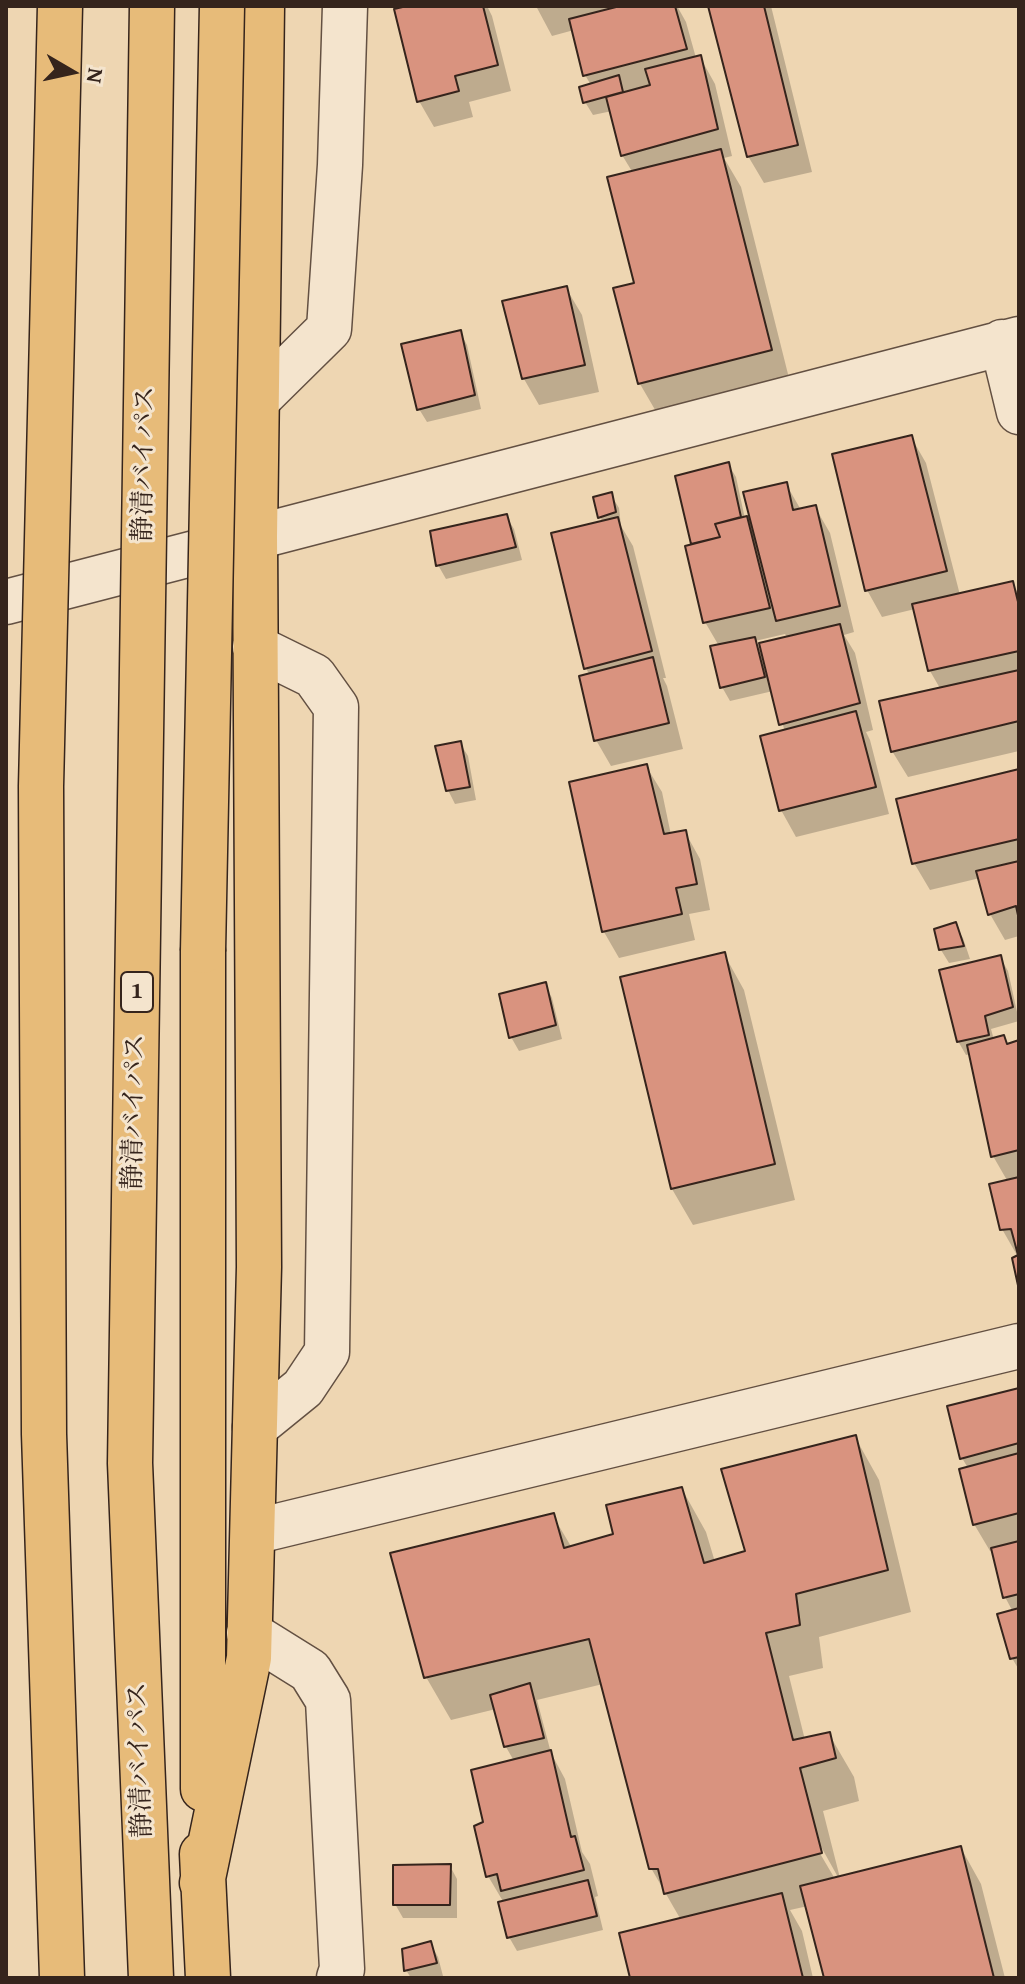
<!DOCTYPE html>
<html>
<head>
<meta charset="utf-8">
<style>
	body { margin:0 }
	#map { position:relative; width:1025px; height:1984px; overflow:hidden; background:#eed6b2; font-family:"Gentium Book Plus",serif }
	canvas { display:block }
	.frame { position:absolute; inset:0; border:8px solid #35241c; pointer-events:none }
	.north { position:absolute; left:32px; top:32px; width:80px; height:80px; -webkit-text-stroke:6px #f4e4cd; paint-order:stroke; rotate:99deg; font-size:22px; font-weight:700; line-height:32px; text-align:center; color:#35241c }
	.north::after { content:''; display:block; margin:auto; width:28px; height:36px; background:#35241c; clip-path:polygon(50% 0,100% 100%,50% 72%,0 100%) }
</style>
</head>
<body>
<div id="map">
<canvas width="1025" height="1984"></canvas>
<div class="frame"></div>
<div class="north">N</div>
</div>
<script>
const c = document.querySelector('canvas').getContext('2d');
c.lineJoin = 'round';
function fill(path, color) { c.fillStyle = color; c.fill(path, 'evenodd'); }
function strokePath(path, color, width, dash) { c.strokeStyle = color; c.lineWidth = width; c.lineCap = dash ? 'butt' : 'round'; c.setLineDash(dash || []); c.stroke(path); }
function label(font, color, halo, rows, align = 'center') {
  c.font = font + ' "Gentium Book Plus","Noto Serif JP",serif'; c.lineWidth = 6; c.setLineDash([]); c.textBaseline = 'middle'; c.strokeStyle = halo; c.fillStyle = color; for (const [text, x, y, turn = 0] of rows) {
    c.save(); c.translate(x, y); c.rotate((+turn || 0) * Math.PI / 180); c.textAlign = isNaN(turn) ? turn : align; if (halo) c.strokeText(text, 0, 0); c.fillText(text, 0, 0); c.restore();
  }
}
fill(new Path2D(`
	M415,6H487L492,16L511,91L469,102L473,117L434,127L419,101Z
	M536,6H677L686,22L696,58L700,57L715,84L732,156L724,158L741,187L791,386L661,420L640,384L615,290L636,285L633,173L622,155L612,111L593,115L585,102L591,85L585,75L574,30L552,36Z
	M710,6H771L812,172L764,183L748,156Z
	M566,288L582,315L599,392L539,405L524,379L504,302Z
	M460,332L467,345L481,409L427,422L419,409Z
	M911,437L926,463L960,595L1012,583L1019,595V751L908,777L892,751L941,690L930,671L915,609L882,617L867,590Z
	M728,464L736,477L745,519L755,535L786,484L801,510L815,507L830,533L854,632L844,635L855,653L873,730L866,732L870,740L889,814L796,837L781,810L762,738L785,732L773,691L730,701L722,687L719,646L705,622L694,546L677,477ZM785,634L788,638L763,655L755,641Z
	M611,495L619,508L621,526L633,546L666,678H663L667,686L683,749L611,766L596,740L590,676L586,668L603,523L600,517Z
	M506,516L514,529L522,560L446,579L438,565Z
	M460,743L468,756L476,800L455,804L448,790Z
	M646,766L662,792L671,835L685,832L700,859L710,910L689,914L695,940L619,958L604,932L572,784Z
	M1019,771V936L1005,940L990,914L980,878L930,890L914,863Z
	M955,925L963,938L970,959L949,963L941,950L936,930Z
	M724,954L744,990L795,1200L693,1225L672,1189Z
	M1000,957L1008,971L1019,1021L991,1029L994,1040L1003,1038L1008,1046L1019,1043V1281L1018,1257L1002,1229L1008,1182L993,1156L971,1054L966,1055L958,1041Z
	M545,984L552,998L562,1039L519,1051L511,1037L501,995Z
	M1019,1390V1670L1012,1658L1013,1612L1005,1597L994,1550L990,1551L974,1524L968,1468L962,1458Z
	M855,1437L879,1480L911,1612L819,1637L823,1668L789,1676L805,1740L829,1734L854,1777L859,1801L823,1811L840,1878L961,1848L981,1884L1005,1978H826L808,1906L790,1910L802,1931L813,1978H632L681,1920L651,1868L603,1684L537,1700L551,1753L565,1779L582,1852L590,1864L598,1896L595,1897L603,1930L517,1951L509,1937L504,1903L488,1876L485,1823L514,1761L506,1747L496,1709L451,1720L426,1677L553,1516L572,1548L615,1535L682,1489L706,1532L715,1562L747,1552ZM819,1843L839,1879H835L815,1845Z
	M450,1866L457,1879V1918H403L395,1904Z
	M430,1943L438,1957L443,1976L411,1978L406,1970Z`), '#0003');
const building = new Path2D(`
	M407,6H483L498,65L455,76L459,91L417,102L394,9Z
	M620,6H675L687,49L583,76L569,19Z
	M708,6H764L798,145L747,157Z
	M701,55L718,129L621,156L606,97L650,85L645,69Z
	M619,75L623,92L583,103L579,87Z
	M721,149L772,350L638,384L613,288L634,283L607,177Z
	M567,286L585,365L522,379L502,301Z
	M461,330L475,395L417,410L401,344Z
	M912,435L947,571L865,591L832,454Z
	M729,462L741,517L715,524L720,537L691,544L675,476Z
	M787,482L793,510L816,505L840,606L776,621L743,492Z
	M612,492L616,512L598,518L593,497Z
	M507,514L516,547L436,566L430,531Z
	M747,516L770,608L703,623L685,546L720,537L715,524Z
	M618,517L652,651L584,669L551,533Z
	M1013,581L1019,606V651L928,671L912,604Z
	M840,624L860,703L779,725L759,643Z
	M755,637L765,677L720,688L710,646Z
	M653,657L669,723L594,741L579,676Z
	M1019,670V721L891,752L879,701Z
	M856,711L876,787L779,811L760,736Z
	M461,741L470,787L446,791L435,746Z
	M647,764L664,834L686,830L697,884L676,888L682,914L602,932L569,782Z
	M1019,769V839L912,864L896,799Z
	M1019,861V920L1016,906L988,915L976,871Z
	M956,922L964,946L939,950L934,929Z
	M725,952L775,1164L671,1189L620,977Z
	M1001,955L1013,1007L985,1016L989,1035L957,1042L939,970Z
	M546,982L556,1025L509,1038L499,994Z
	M1004,1035L1007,1044L1019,1040V1150L991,1157L967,1045Z
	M1019,1177V1290L1012,1258L1018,1255L1011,1229L1000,1230L989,1184Z
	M1019,1388V1443L960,1459L947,1406Z
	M856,1435L888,1570L796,1594L800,1625L766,1633L793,1740L830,1732L836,1758L800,1768L822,1853L664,1894L658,1869H649L589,1639L424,1678L390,1553L554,1513L564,1548L613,1534L606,1505L682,1487L704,1563L745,1551L721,1469Z
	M1019,1453V1513L973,1525L959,1469Z
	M1019,1541V1594L1003,1598L991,1548Z
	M1019,1608V1657L1010,1659L997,1614Z
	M530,1683L544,1738L504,1747L490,1695Z
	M551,1750L571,1837L575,1836L584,1870L501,1891L497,1874L486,1877L474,1826L483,1822L471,1770Z
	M961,1846L994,1978H824L800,1886Z
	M451,1864L450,1905H393V1865Z
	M588,1880L597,1916L507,1938L498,1902Z
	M782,1893L803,1978H630L619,1933Z
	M431,1941L437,1963L404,1971L402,1949Z`);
fill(building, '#d9937f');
strokePath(building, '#35241c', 2);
const street = new Path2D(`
	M1002,342L1019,412
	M257,400L329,329L340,165L345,6
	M6,602L1019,339
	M255,647L314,676L336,707L327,1352L303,1388L255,1427
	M253,1532L1019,1346
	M249,1633L310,1671L328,1700L342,1969L339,1978`);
const highway = new Path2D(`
	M203,1789V951
	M202,1854L208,1978
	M202,1883L249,1658L259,1267L255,536L262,6`);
strokePath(street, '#635042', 47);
strokePath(highway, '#35241c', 47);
strokePath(street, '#f4e4cd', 44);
strokePath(highway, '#e7bb79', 44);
const highwayBridge = new Path2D(`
	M60,6L41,786L44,1434L62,1978
	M203,951L222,6
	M151,1978L130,1463L152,6`);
strokePath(highwayBridge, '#35241c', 47, []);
strokePath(highwayBridge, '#e7bb79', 44);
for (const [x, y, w] of [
	[137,992,32]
]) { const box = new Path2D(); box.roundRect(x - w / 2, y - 20, w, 40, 6); c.fillStyle = '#f4e4cd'; c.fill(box); strokePath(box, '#35241c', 2); }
label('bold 24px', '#35241c', null, [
	["1",137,992]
]);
label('26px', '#35241c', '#f4e4cd', [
	["静清バイパス",145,464,-89],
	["静清バイパス",135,1112,-89],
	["静清バイパス",141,1760,-92]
]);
</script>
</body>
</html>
